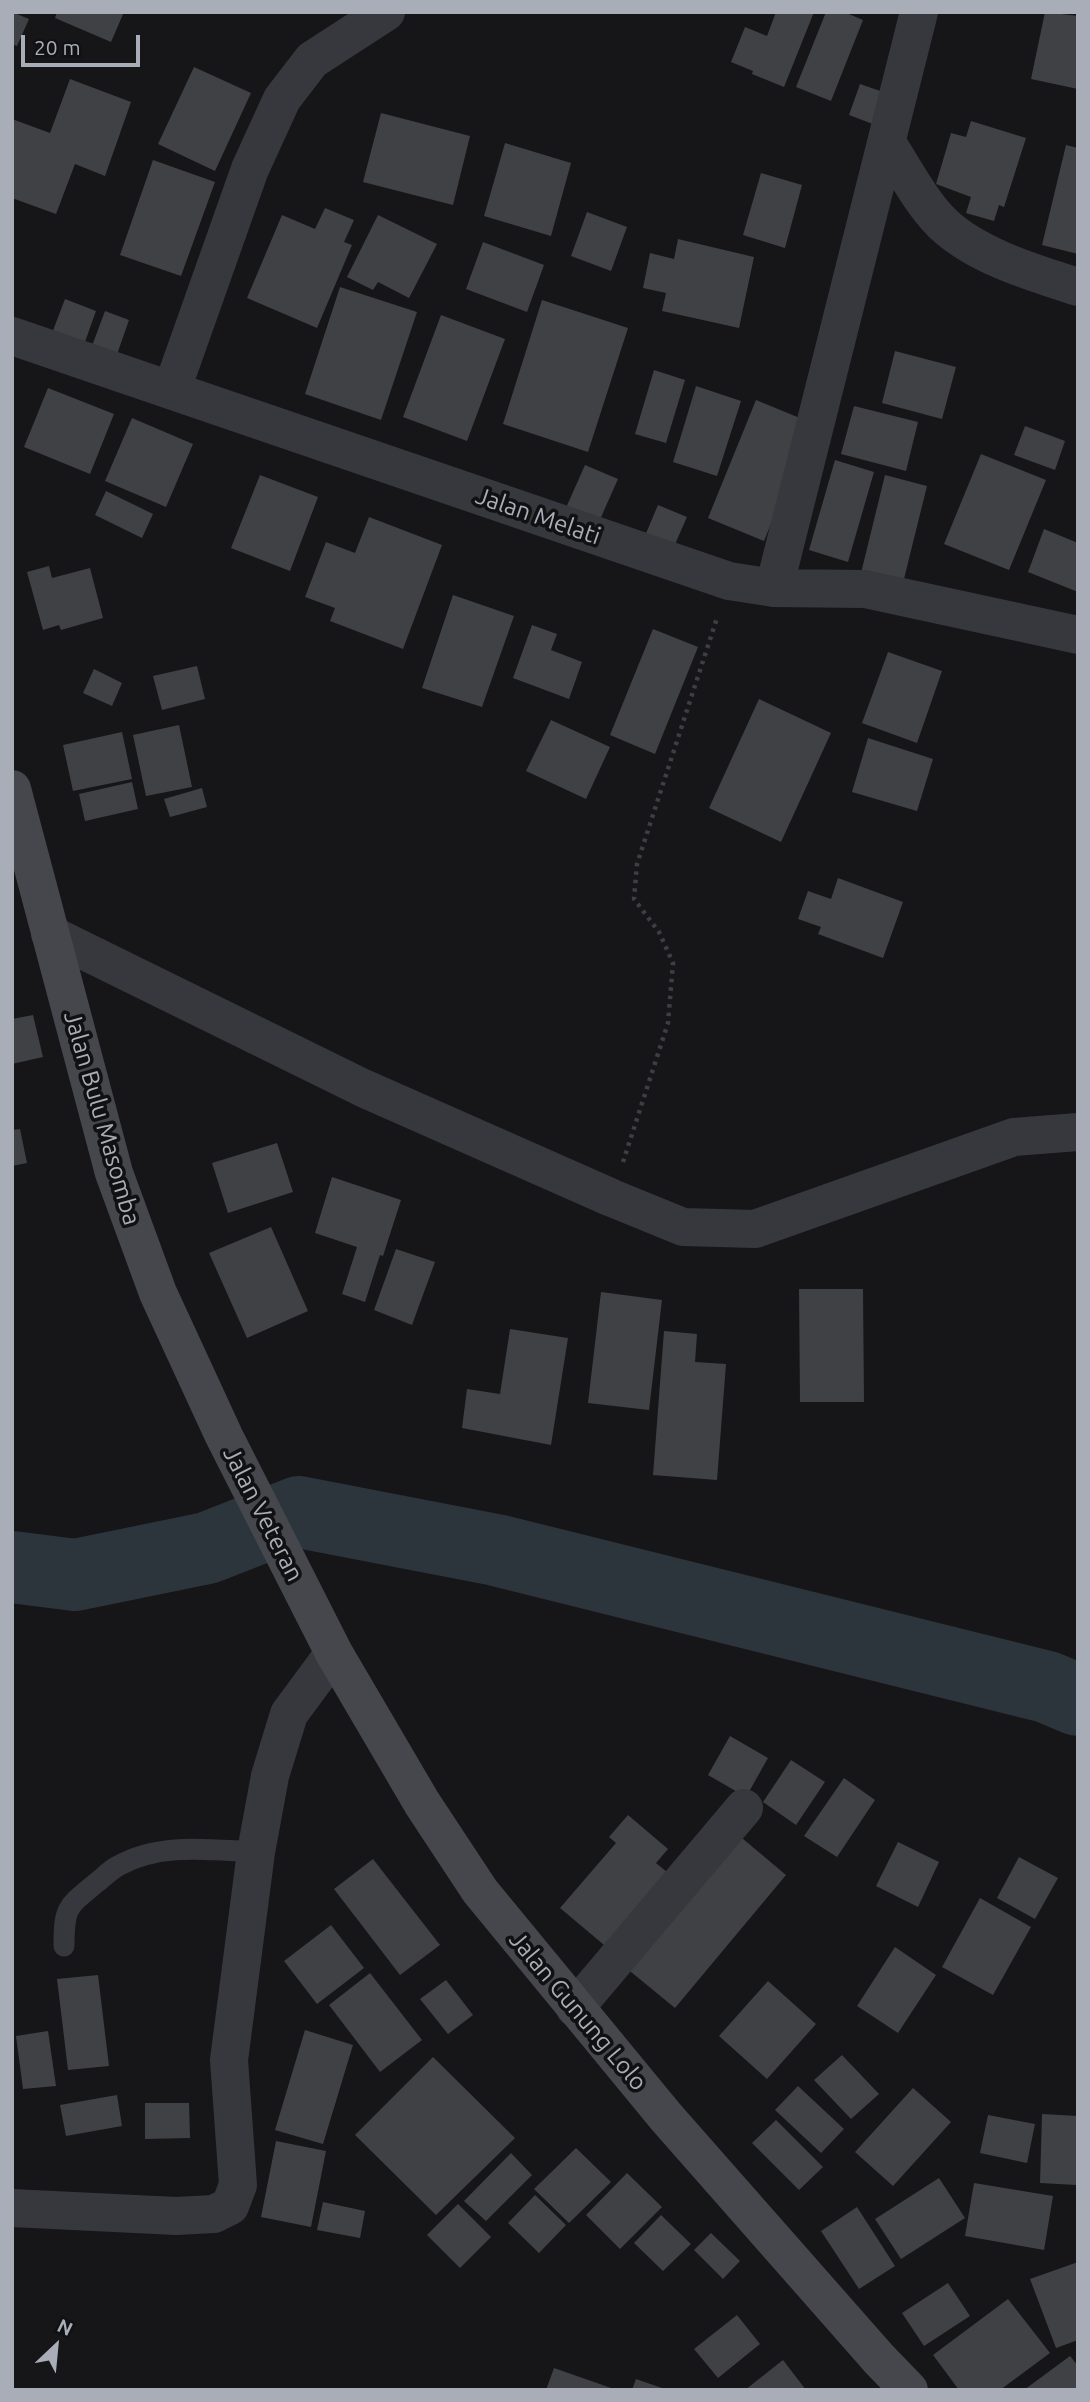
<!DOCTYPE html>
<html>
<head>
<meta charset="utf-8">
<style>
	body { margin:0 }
	#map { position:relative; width:1090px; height:2402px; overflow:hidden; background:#161618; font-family:Ubuntu,sans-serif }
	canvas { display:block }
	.frame { position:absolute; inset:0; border:14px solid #a8adb8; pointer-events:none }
	.north { position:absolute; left:21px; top:2311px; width:70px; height:70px; -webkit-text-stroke:5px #111113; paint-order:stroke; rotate:26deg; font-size:19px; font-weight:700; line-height:28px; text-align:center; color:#a8adb8 }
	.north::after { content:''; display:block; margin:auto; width:24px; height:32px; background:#a8adb8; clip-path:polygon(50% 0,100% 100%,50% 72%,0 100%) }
	.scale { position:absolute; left:21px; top:35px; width:119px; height:32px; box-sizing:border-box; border:4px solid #a8adb8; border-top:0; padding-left:9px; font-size:21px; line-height:24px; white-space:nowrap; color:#a8adb8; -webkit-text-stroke:5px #111113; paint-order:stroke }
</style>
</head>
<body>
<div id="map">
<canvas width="1090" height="2402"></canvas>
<div class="frame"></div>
<div class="north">N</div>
<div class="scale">20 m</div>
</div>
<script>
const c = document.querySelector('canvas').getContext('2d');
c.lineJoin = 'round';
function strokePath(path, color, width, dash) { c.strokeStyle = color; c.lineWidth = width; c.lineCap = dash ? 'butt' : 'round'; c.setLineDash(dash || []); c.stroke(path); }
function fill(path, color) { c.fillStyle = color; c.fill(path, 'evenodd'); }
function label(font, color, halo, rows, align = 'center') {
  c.font = font + ' Ubuntu,sans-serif'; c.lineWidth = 7; c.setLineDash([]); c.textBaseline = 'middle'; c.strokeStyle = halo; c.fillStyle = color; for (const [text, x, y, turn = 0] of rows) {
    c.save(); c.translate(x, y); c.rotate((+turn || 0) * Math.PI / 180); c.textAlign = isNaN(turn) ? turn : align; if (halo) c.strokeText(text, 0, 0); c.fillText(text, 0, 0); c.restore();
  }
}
strokePath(new Path2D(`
	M12,1567L75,1575L207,1548L299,1512L496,1550L1047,1687L1078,1700`), '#2c353c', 72);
fill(new Path2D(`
	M12,12L29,19L17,46L12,44Z
	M57,12H124L111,42L55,18Z
	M776,12H814L784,87L752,74L753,71L731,62L745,27L767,36Z
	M826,12H844L863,20L831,101L796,87Z
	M1045,12L1078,16V89L1031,79Z
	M194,67L251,93L215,171L158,144Z
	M70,79L131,102L105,176L75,164L56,214L12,198V119L50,133Z
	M860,84L889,94L878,126L849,115Z
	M381,113L470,136L453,205L363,182Z
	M971,121L1026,138L1004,207L999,205L994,221L966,213L971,197L936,184L951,133L966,137Z
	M505,143L571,163L551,236L484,216Z
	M1066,145L1078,148V254L1042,245Z
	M153,160L215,182L181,276L120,255Z
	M761,173L802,185L785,248L743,235Z
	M325,208L354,220L344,242L352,245L317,328L247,298L282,215L315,229Z
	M587,212L627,227L611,271L571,256Z
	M378,215L437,244L409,298L378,282L373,290L347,277Z
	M678,239L754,257L739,328L662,311L666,293L643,288L650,253L674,259Z
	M483,242L544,265L527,312L466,289Z
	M340,287L417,312L381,420L305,394Z
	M65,299L96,311L81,353L49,341Z
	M542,300L628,328L588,452L503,424Z
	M105,311L129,320L114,363L89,354Z
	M441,315L505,339L467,441L403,417Z
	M895,351L956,367L942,419L882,403Z
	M654,370L685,380L666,443L635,434Z
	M696,386L741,401L717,476L673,462Z
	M48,388L114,414L90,474L24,447Z
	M756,400L812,423L764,541L708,518Z
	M854,406L918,422L906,471L841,454Z
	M132,418L193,444L166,507L105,481Z
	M1025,426L1065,441L1055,470L1014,455Z
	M981,454L1046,480L1009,570L944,544Z
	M835,460L874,472L848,562L809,550Z
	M585,465L618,479L598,524L565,510Z
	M260,475L318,497L290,571L231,548Z
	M885,475L927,486L903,583L861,573Z
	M106,491L153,514L142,538L95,515Z
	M658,505L687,517L669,558L641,545Z
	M369,517L442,545L403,649L330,621L335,608L305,597L326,542L355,553Z
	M1044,529L1078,543V592L1028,572Z
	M49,566L52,578L90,568L103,618L61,630L59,625L43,630L27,572Z
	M453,595L514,616L482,707L422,688Z
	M532,625L557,634L551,650L582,662L569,699L513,678Z
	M653,629L698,647L655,754L610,735Z
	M888,652L942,671L917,743L862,723Z
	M197,666L205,699L162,710L153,676Z
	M94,669L122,683L112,706L83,693Z
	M759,699L831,733L781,842L709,808Z
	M551,720L610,747L586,799L526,771Z
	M179,725L192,787L146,796L133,735Z
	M122,732L132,779L73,791L63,745Z
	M868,738L933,759L917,811L852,792Z
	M132,782L138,809L85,821L79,794Z
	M202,788L207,807L170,817L164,799Z
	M838,878L903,902L883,958L818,934L821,927L798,919L808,891L831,899Z
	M33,1015L43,1057L12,1064V1019Z
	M20,1129L27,1163L12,1166V1130Z
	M277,1143L293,1192L228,1213L212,1163Z
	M332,1177L401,1200L383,1256L380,1255L365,1302L342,1294L357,1247L315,1233Z
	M271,1227L308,1311L247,1338L209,1253Z
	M396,1249L435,1262L412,1325L374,1310Z
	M799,1289H863L864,1402H800Z
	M601,1292L662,1300L649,1410L588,1403Z
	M510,1329L568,1338L551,1445L462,1428L467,1389L500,1394Z
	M664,1331L697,1334L695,1362L726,1364L717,1480L653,1475Z
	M730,1736L768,1758L746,1797L708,1775Z
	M791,1760L825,1782L796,1825L763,1802Z
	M844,1778L875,1800L837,1857L804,1836Z
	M628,1815L668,1849L656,1863L673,1877L610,1950L560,1908L616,1843L609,1837Z
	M736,1833L786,1875L675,2008L625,1967Z
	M898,1842L939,1862L918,1907L876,1886Z
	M1019,1857L1058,1878L1035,1919L997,1898Z
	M373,1859L440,1945L400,1975L334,1889Z
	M980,1898L1031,1927L993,1995L942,1967Z
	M331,1925L364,1968L317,2004L284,1961Z
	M895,1947L936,1975L898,2033L857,2006Z
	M370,1973L422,2040L380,2072L329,2005Z
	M98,1975L109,2066L68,2070L57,1979Z
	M446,1980L473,2015L448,2034L420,1999Z
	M768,1981L816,2024L767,2079L719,2036Z
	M305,2030L353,2045L323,2144L275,2130Z
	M48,2031L56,2086L23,2089L16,2036Z
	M842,2055L879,2094L851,2119L814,2080Z
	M433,2057L515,2138L436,2215L355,2135Z
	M798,2086L844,2129L821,2153L775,2110Z
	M913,2088L951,2122L893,2186L855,2152Z
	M117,2095L122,2126L66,2136L60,2105Z
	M145,2103H189L190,2138L145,2139Z
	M1042,2114L1078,2116L1076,2185L1040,2183Z
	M988,2115L1035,2124L1027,2163L980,2153Z
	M776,2120L823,2167L799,2190L752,2143Z
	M276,2141L326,2151L311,2227L261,2217Z
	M576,2148L611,2182L569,2223L534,2189Z
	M511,2153L532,2175L486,2221L464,2201Z
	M627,2173L662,2207L620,2249L586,2215Z
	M939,2178L965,2218L901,2259L875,2219Z
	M974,2183L1053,2196L1044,2250L965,2236Z
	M535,2195L566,2225L539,2253L508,2223Z
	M323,2202L365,2211L360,2238L317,2230Z
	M458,2204L491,2237L460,2268L427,2235Z
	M857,2207L895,2266L859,2289L821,2231Z
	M661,2215L691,2244L663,2271L634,2243Z
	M711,2233L740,2261L723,2279L694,2250Z
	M1078,2262V2340L1056,2348L1030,2279Z
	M948,2283L970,2316L924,2346L902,2313Z
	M1008,2299L1050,2353L1000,2390H959L933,2355Z
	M737,2315L760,2344L718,2378L694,2349Z
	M1070,2356L1078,2366V2390H1024Z
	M783,2360L806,2390H745Z
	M554,2368L614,2389V2390H546Z
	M636,2379L665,2389V2390H632Z`), '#404145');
strokePath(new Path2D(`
	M623,1162L668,1023L673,963L659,932L634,899L637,864L717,618`), '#3d3f44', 4.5, [3.5, 5]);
strokePath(new Path2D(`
	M64,1946C64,1907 67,1907 96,1883C103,1878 110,1870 118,1866C160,1842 210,1850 256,1852`), '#37383d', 21);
strokePath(new Path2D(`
	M887,143C904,169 920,201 942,223C976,256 1034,273 1078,287
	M12,336L729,581L774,588L865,589L1078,635
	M172,389L250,169L282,99L312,60L386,12
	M774,588L919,12
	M50,934L363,1088L612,1198L683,1227L755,1229L1014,1137L1078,1132
	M575,2008L744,1808
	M12,2208L176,2216L214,2214L230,2206L238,2185L229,2060L256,1852L270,1776L289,1714L334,1653`), '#37383d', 38);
strokePath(new Path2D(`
	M12,789L114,1173L158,1293L224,1436L334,1653L422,1803L480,1891L666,2117L879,2359L909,2390`), '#45474d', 38);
label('24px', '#a8adb8', '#111113', [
	["Jalan Melati",538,516,19],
	["Jalan Bulu Masomba",102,1118,74],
	["Jalan Veteran",263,1514,63],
	["Jalan Gunung Lolo",578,2011,50]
]);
</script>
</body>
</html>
